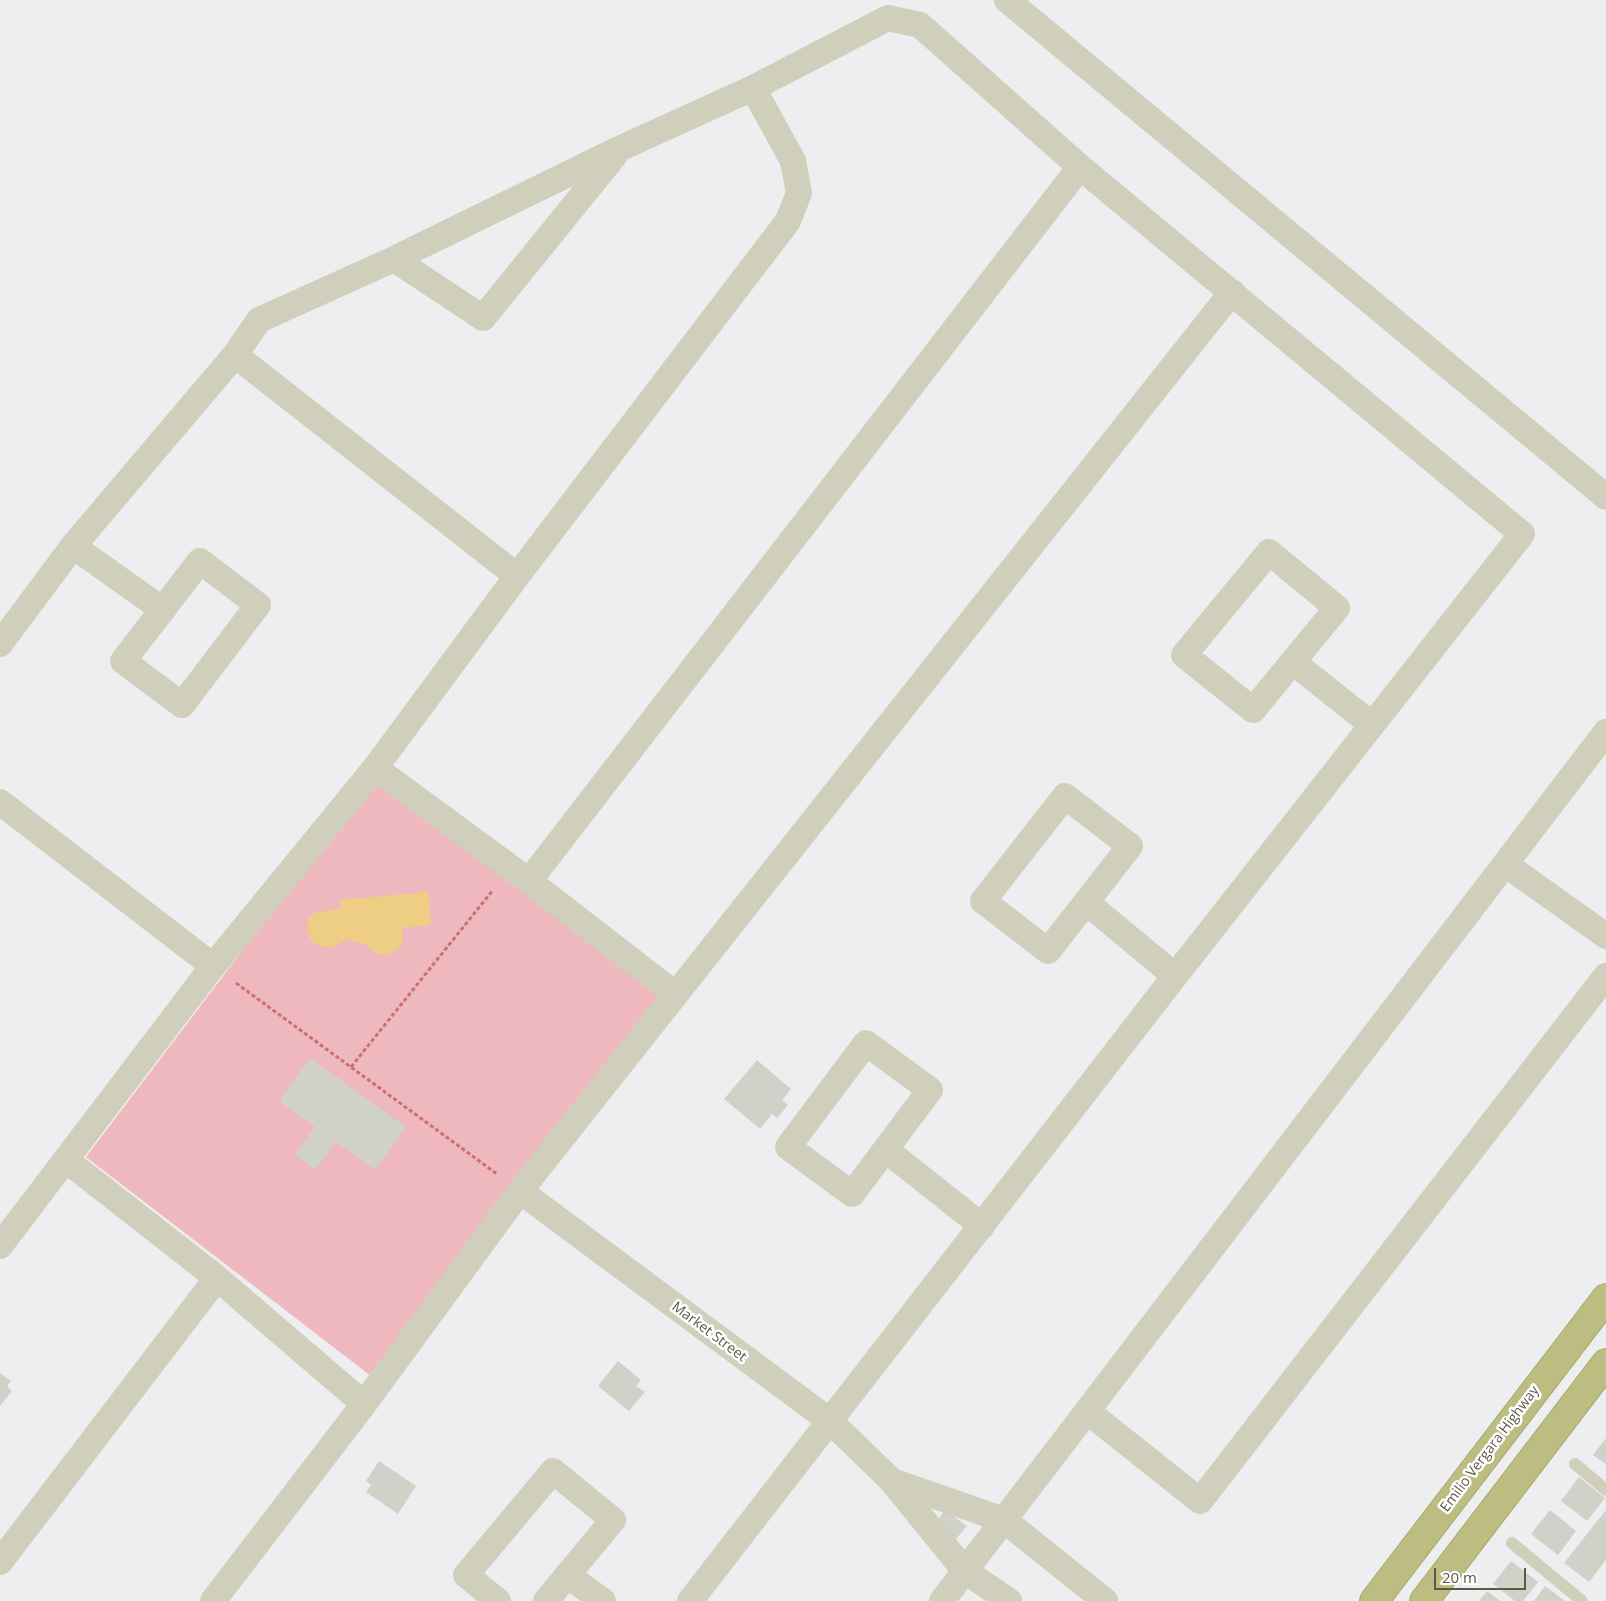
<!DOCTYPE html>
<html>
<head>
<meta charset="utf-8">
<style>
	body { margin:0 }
	#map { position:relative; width:1606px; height:1601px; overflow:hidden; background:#eceeef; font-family:"Open Sans",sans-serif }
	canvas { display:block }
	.scale { position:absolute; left:1434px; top:1568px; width:92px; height:22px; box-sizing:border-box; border:2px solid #5a5944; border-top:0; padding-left:6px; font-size:15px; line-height:18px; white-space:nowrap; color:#5a5944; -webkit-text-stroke:4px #fff; paint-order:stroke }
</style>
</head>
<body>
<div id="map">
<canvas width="1606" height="1601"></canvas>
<div class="scale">20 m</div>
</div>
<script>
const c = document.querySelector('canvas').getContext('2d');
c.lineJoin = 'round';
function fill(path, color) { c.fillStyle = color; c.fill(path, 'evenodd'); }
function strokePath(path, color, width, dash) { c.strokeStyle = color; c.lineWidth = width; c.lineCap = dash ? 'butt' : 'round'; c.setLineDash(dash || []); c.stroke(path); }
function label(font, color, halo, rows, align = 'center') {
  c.font = font + ' "Open Sans",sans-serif'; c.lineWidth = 5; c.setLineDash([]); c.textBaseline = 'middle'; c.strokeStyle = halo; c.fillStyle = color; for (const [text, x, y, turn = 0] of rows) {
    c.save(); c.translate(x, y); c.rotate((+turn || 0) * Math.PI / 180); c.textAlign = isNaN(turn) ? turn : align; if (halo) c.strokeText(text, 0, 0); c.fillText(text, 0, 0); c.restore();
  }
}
fill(new Path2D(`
	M374,777L664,989L371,1376L86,1157Z`), '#efb8be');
fill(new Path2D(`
	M428,892L431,925L402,928L403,944C392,955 377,960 367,945L346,939L335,947L320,946L310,940L307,928L309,917L317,912L341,909V900Z`), '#eece83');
fill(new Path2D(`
	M310,1058L406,1127L375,1170L336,1142L315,1170L295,1154L315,1127L279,1101Z
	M757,1060L791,1089L782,1100L788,1105L777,1118L772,1114L760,1129L724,1099Z
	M618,1361L641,1380L636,1386L645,1392L629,1411L598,1386Z
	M0,1373L11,1381L7,1386L12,1391L0,1406Z
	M1606,1438V1464L1593,1455Z
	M379,1461L416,1486L398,1514L366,1492L371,1485L366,1481Z
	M1579,1477L1605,1498L1587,1521L1561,1501Z
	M945,1510L967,1526L956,1539L935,1523Z
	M1550,1510L1576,1531L1558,1555L1531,1534Z
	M1606,1510V1560L1589,1582L1564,1563Z
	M1511,1561L1538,1582L1523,1601H1515L1493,1584Z
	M1545,1586L1565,1601H1534Z
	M1487,1591L1500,1601H1479Z`), '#d0d1c8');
const highway = new Path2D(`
	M1374,1601L1606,1298
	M1424,1601L1606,1363`);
strokePath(highway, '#a8a96d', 30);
strokePath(new Path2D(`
	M236,983L497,1174
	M351,1067L493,890`), '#ce6f6f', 3, [4, 2.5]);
strokePath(new Path2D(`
	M1575,1464L1606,1490
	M1512,1543L1582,1601`), '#cfcfbc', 12);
strokePath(new Path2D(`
	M1007,0L1606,497
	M394,259L483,318L615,155
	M235,355L517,576
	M73,546L163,610
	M1269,552L1337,608L1253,710L1184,655Z
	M200,561L258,605L182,705L123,661Z
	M0,644L73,546L235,355L259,320L394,259L619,149L753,88L888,18L920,25L1080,167L1522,534L1175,976L690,1601
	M1293,662L1372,725
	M375,768L529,881L675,994
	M1065,796L1130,846L1048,951L983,901Z
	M0,802L213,966
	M1505,864L1606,936
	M529,881L1080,167
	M1086,902L1175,976
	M866,1043L930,1090L852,1194L788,1147Z
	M886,1150L982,1226
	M66,1160L217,1278L364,1404
	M520,1191L830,1421L891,1480L965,1571L1009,1601
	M0,1246L213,966L375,768L517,576L788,221L799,193L793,161L753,88
	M1087,1411L1200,1501L1606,976
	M892,1481L1004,1520L1105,1601
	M0,1562L217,1278
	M567,1575L603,1601
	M213,1601L364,1404L520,1191L1232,292
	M498,1601L466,1575L553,1471L613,1520L546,1601
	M942,1601L1606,732`), '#cfcfbc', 26);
strokePath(highway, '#bdbd82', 28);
label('14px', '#5a5944', '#fff', [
	["Market Street",709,1332,37],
	["Emilio Vergara Highway",1490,1449,-53]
]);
</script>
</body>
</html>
